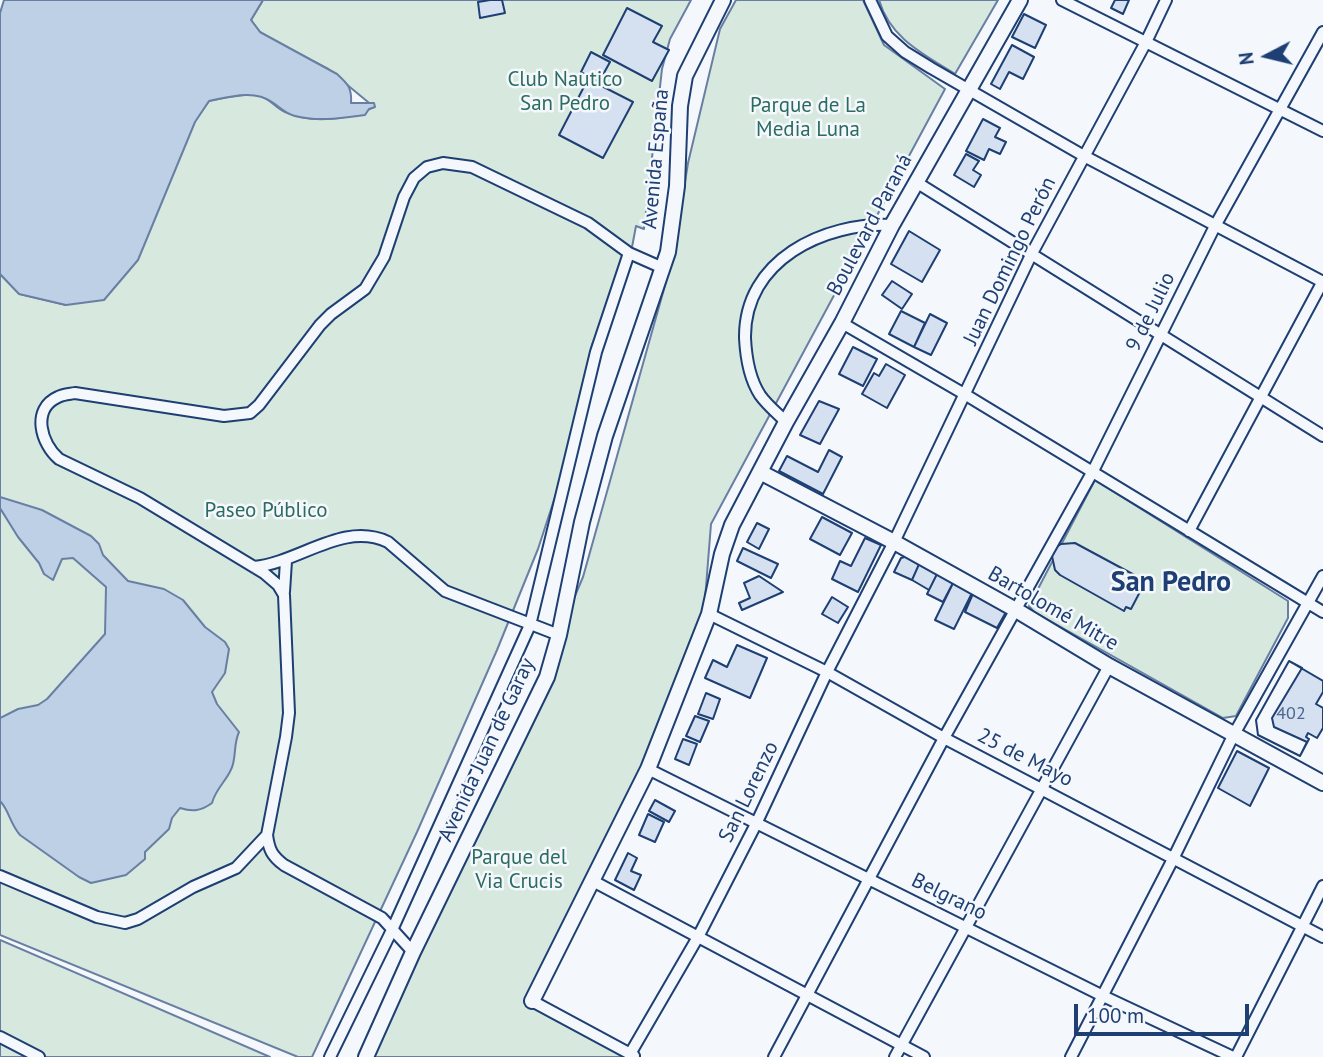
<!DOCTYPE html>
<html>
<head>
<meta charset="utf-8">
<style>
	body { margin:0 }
	#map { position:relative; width:1323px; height:1057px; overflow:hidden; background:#f4f7fb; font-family:"PT Sans",sans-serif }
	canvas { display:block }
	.north { position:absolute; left:1232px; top:21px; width:70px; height:70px; -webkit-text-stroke:5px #f4f7fb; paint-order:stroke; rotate:263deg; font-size:19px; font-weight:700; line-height:28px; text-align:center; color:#1d3f73 }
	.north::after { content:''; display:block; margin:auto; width:24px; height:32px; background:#1d3f73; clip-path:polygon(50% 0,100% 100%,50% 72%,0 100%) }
	.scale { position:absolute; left:1074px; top:1004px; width:175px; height:32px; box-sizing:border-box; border:4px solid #1d3f73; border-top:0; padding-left:9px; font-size:21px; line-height:24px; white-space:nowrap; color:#1d3f73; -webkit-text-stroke:5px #f4f7fb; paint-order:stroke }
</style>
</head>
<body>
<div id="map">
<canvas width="1323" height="1057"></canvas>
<div class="north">N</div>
<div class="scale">100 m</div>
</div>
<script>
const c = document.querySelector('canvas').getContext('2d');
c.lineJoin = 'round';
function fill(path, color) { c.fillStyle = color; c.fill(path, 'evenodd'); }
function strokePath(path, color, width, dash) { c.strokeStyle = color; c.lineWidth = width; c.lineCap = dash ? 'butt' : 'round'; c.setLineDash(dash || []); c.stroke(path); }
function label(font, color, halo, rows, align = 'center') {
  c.font = font + ' "PT Sans",sans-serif'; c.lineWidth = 5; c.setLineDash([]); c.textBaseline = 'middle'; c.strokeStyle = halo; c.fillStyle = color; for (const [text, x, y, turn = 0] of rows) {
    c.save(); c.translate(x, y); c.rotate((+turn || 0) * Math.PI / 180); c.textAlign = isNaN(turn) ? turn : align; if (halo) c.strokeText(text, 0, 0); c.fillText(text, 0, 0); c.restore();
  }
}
const green = new Path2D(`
	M263,0H691L670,39L662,69L644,229L636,226L629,263L592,345L570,451L538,549L497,650L417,832L312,1057H298L0,935V274L20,294L66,305L209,101C224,98 242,93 257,95C269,97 275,108 285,112C312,124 348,120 374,107L328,69L270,39L260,32L251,20Z
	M736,0H863L884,45L945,89L711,524L704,612L644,767L528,1001L626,1055L625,1057H366L526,711L583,577L673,257L688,163L720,29Z
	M879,0H998L955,74C923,54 890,38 879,0Z
	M1095,480L1288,601V618L1236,716L1223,718L1034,612L1029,606Z
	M0,940L270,1057H0Z`);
fill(green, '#d7e8df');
strokePath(green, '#687fa3', 2);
const water = new Path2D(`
	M4,0H263L251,20L260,32L337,74C348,84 352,88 351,103H374L375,107L369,109L365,115C342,118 318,122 295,116C284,113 281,108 272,102C254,89 229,97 209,101L195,122L138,260L104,300L66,305L19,294L0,274V13Z
	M0,497L42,510L91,536L99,544L103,555L128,581L164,589L183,600L205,627L225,642L229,649L225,673L212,692L217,704L239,732C234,743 236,752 233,764C230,778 216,787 212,803C201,811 193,812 180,808L172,818L169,829L145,852V859L126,875L91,883L79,877L20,835C10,824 9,810 0,801V718L18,709L38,705L47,699L105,634L106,587L73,558L62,559L53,580L44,574L39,563L18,537L0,508Z`);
fill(water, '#bed0e5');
strokePath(water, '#687fa3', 2);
const building = new Path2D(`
	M490,0H502L505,13L480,18L478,2Z
	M1115,0H1129L1123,14L1111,8Z
	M627,8L662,26L653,42L669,50L652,81L603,55Z
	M1024,14L1046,25L1035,48L1012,37Z
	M1012,45L1034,57L1023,79L1009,72L1000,89L991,84Z
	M591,52L610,62L599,82L581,72Z
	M588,79L633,102L603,158L559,135Z
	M983,119L1000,128L995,137L1006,142L1000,154L989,149L984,160L966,151Z
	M966,154L979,161L973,170L981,175L974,187L954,175Z
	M909,231L940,250L922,282L891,264Z
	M892,281L912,294L902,309L882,295Z
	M901,311L925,323L914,347L889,334Z
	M930,314L947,323L931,355L914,347Z
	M853,347L877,359L863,386L839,374Z
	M886,364L905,375L887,408L862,394L874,373L879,376Z
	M819,401L839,409L820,444L800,435Z
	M829,450L842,457L823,494L779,471L787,456L818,472Z
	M822,517L852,533L840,555L810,539Z
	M757,523L769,529L759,549L747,542Z
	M865,538L881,545L858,592L832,579L840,561L851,566Z
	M1075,543L1140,578L1138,583L1143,586L1131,609L1126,607L1124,611L1060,575L1055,570L1052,556L1055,548L1061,544Z
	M743,548L778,564L771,578L737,561Z
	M908,556L920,562L912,580L894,572L901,558Z
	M920,562L939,570L929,590L912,580Z
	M939,570L955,579L943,602L927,594Z
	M759,576L783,592L742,610L739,603L750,598L744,583Z
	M955,579L974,589L954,629L935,620Z
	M975,589L1006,612L997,628L965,612Z
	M832,597L848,607L838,623L822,614Z
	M737,645L767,658L750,698L705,678L713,660L727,667Z
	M1289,661L1323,681V692L1316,704L1323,708V728L1317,738L1308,733L1306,737L1309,739L1300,756L1258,735L1256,720Z
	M1289,661L1302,668L1272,718L1274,727L1307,742L1300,756L1258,735L1256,720Z
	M706,693L720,699L713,719L698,714Z
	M695,716L709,721L700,742L686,736Z
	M683,739L697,744L689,765L675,759Z
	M1237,751L1269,768L1250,806L1218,788Z
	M655,800L675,811L669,822L649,811Z
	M648,814L664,822L655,842L639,835Z
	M628,853L637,858L631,871L641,875L634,890L615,880Z`);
fill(building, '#d5e0f0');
strokePath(building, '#1d3f73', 2);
const street = new Path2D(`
	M870,0L887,36L905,52L931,68L1084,156L1323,282
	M1062,0L1323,131
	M916,182L1323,436
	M842,323L966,395L1323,612
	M786,422C777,413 767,405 760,395C749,378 746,358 745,338C744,260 824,222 892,225
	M1189,531L1323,281
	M254,567C301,562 343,521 388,542L445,591L559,635
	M284,592L286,561
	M709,614L827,672L944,738L1323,937
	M648,769L1103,996L1233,1057
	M0,876L97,917L125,923L138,919L193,887L236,868L267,835
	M591,880L924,1057
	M413,952L382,918L284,865C272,856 269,850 267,835L286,737L289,713L284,595L278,585L264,573L140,498L59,459C41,444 31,409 58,397C63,394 70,394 75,393L224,416L250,413L259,405L320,325L331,314L365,289L384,257L404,197L414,178L427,167L443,163L472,167L588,223L629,253L663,268
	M532,1001L634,1056
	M0,1037L39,1057
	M630,1054L698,937L756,824L827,672L894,542L1031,255L1146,42L1166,0
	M330,1057L392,930L530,625L596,352L629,253
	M774,1057L944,738L1093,471L1215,226L1323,32
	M895,1057L1109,666
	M1071,1057L1173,859L1233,736L1323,576
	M1236,1057L1323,886`);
const secondary = new Path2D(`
	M760,472L894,542L1016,610L1109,666L1323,783
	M532,1001L648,769L709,614L722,554L732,525L786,422L842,323L892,225L1020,0
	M366,1057L413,952L547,677L559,635L582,522L605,436L668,252L677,186L680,106L685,76L723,0`);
strokePath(street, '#1d3f73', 14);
strokePath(secondary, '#1d3f73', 18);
strokePath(street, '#f4f7fb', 10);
strokePath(secondary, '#f4f7fb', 14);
label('18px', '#4b6792', null, [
	["402",1291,714]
]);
label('21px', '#2c6c60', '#f4f7fb', [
	["Club Nautico",565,80],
	["San Pedro",565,104],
	["Parque de La",808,106],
	["Media Luna",808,130],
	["Paseo Público",266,511],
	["Parque del",519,858],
	["Via Crucis",519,882]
]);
label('21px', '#1d3f73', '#f4f7fb', [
	["Avenida España",656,159,-85],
	["Boulevard Paraná",870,225,-62],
	["Juan Domingo Perón",1010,261,-64],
	["9 de Julio",1151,312,-64],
	["Bartolomé Mitre",1053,609,30],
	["Avenida Juan de Garay",487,750,-65],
	["25 de Mayo",1025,758,27],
	["San Lorenzo",749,792,-64],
	["Belgrano",949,897,26]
]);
label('bold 28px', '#1d3f73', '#f4f7fb', [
	["San Pedro",1171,583]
]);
</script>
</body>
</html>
